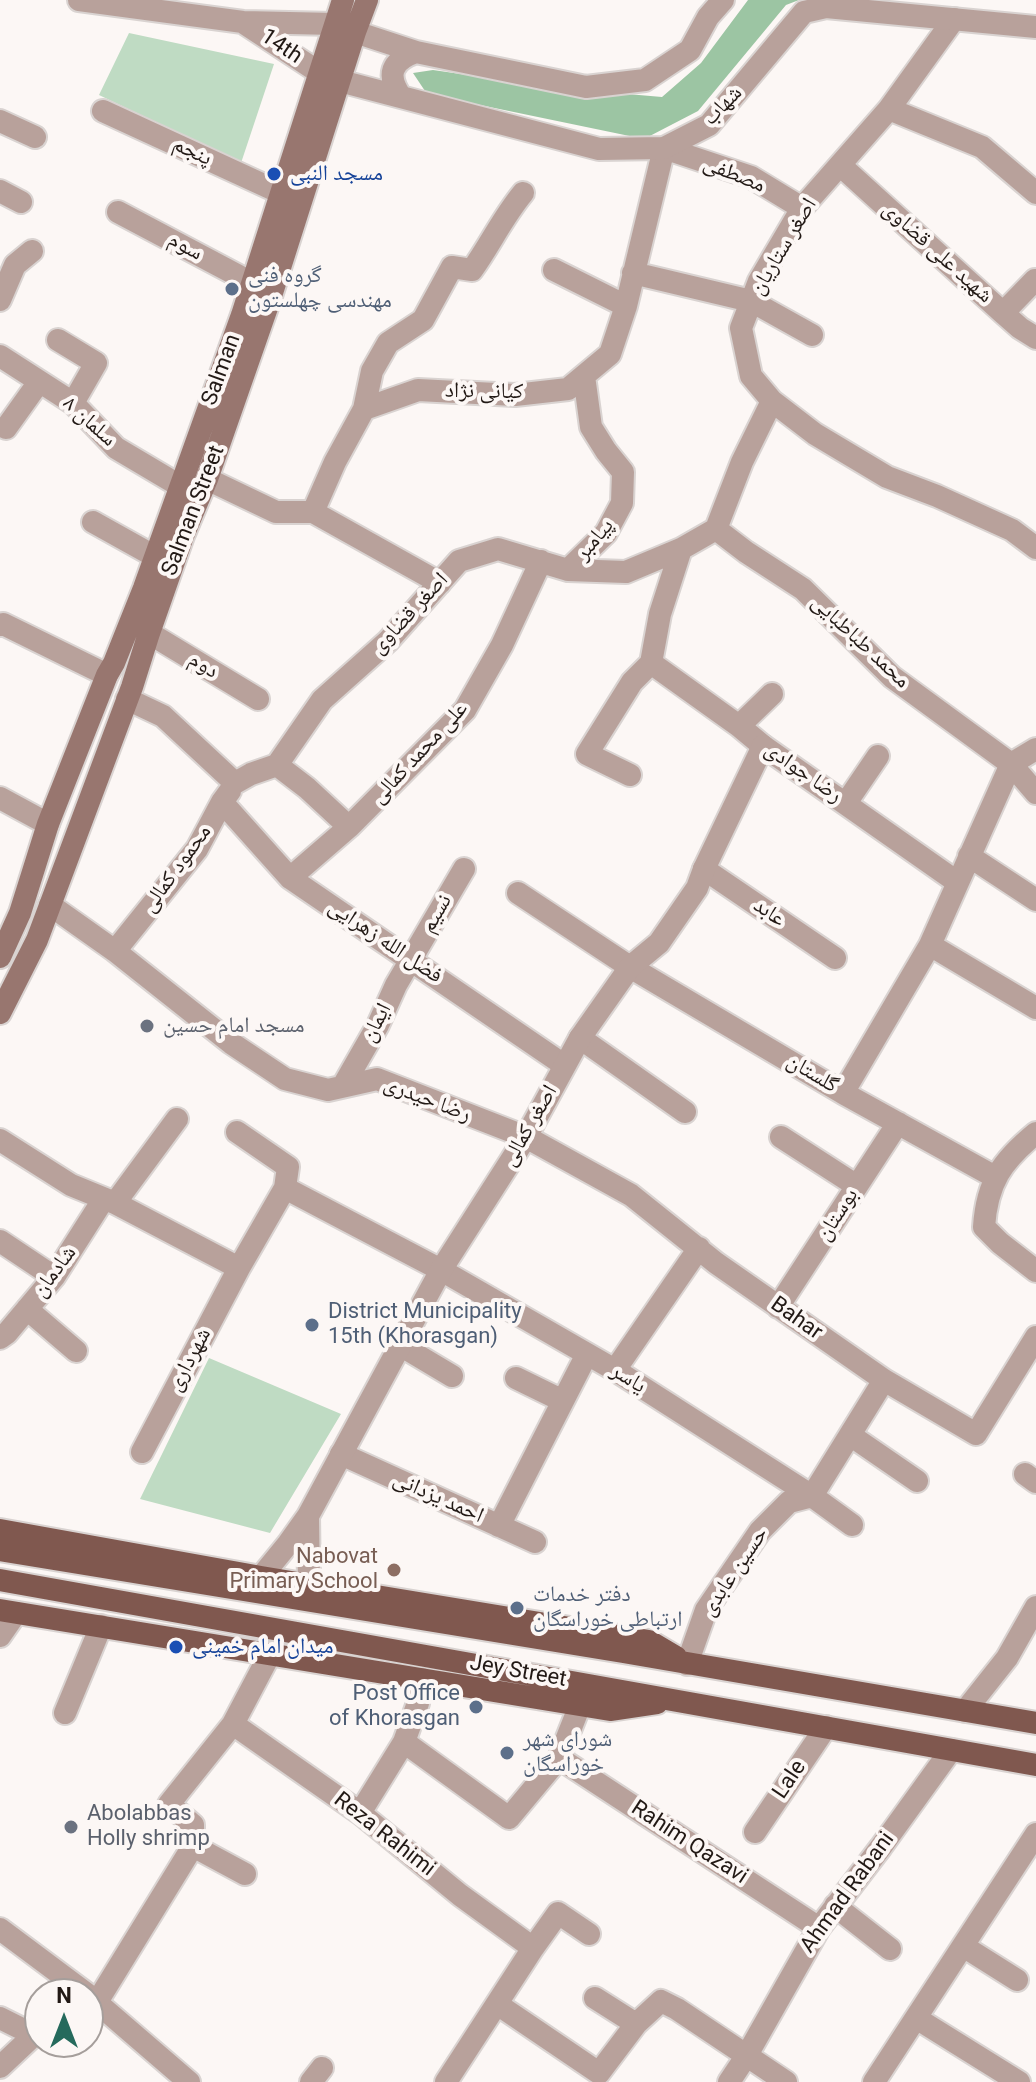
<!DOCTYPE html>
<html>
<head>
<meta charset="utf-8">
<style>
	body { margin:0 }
	#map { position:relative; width:1036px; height:2082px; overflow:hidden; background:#fcf7f5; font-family:Roboto,sans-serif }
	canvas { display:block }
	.north { position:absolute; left:24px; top:1978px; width:80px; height:80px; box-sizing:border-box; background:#fcf7f5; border:2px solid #a59e9b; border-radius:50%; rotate:0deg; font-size:22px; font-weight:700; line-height:32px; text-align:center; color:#221915 }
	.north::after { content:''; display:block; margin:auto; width:28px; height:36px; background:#256a5c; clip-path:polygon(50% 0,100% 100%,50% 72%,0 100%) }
</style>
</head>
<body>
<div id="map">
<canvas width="1036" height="2082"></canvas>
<div class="north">N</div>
</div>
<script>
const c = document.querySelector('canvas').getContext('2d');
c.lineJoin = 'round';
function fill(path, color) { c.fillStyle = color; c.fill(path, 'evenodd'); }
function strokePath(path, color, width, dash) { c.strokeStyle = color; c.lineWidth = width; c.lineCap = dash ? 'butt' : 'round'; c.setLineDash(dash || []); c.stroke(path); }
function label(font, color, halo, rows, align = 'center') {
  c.font = font + ' Roboto,"Noto Naskh Arabic",sans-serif'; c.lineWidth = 8; c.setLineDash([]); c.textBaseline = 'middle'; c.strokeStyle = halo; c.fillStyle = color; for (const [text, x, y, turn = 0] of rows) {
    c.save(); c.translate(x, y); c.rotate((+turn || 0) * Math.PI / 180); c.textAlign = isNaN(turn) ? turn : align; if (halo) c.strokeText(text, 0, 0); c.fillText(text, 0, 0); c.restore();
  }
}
fill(new Path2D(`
	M129,33L274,64L241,163L99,95Z
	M209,1358L341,1414L270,1533L140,1499Z`), '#bfdbc3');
fill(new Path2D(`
	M748,0H799L786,5L698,111L644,139L427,94L413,73L433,70L558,88L662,97L701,63Z`), '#9cc5a3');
const minor = new Path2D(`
	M79,0L243,22L335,24
	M954,19L889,109L802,208L759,281L741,328L751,376L772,401L815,434L887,477L937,496L1012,530L1036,548
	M244,23L320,73
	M889,109L982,147L1036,193
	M103,111L281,193
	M0,121L35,137
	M840,165L1003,313L1020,328L1036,338
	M0,191L21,202
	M118,212L252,283
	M554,270L626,306
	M633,273L751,301L812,335
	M0,300L15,265L32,251
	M1003,313L1035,280
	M58,340L96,363L73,403
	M0,356L73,403L116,448L180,486
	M364,409L372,371L388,343L423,320L452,267L472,270C490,245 503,217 523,193
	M6,428L39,382
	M207,479L276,512H313L335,462L364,409L418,390L515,395L568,389L610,354L626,306L664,148L751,177L802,208
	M313,512L440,583
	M93,522L154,556
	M716,529L746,552L803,589L892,677L1011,764L1036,793
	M568,570L606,533L622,503L623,472L606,451L591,427L584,376
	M0,625L3,624L107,675
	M149,633L258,699
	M651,663L739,726L763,746L957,882
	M127,699L163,716L235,783L251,774L277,765L322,700L388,641L459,561L498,549L568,570L626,572L681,549L716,529L742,462L772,401
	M739,726L772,694
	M277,765L307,788L349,827
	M630,775L587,754L632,682L651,663L660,614L681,549
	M0,798L48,824
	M222,802L290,878L564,1065
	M846,803L878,756
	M969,856L1036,900
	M704,869L835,958
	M290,878L349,827L465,710L502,645L541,561
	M518,893L630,967L843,1093L995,1177
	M50,905L115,951L231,1043L285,1079L328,1090L377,1079L526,1137L631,1195L716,1263L884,1380L976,1434L1036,1337
	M930,945L1036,1008
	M115,951L197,849L222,802L230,791
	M580,1038L685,1112
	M343,1086L378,1025L396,985L464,869
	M843,1093L930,945L1011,764L1036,749
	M237,1132L288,1167L285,1188
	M1036,1133C1002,1161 987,1182 984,1227L1000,1243L1036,1271
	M781,1137L857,1186
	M0,1140L71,1185L115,1203L239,1268L285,1188L441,1270L615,1370L812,1496L852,1525
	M115,1203L177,1119
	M0,1241L54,1277
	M778,1307L898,1123
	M27,1309L76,1351
	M0,1338L7,1333L54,1277L103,1200
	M400,1345L452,1376
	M615,1370L699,1248
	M516,1378L563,1401
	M850,1435L917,1481
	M142,1452L239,1268
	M341,1454L535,1542
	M1025,1474L1036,1482
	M499,1526L587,1354
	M0,1636L16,1613
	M687,1664L706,1610L760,1531L789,1502L812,1496L884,1380
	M965,1711L1007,1658L1036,1607
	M65,1713L101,1626
	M233,1724L360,1813L460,1895L533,1948
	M404,1742L509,1818L559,1758L580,1705
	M559,1758L819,1928
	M360,1813L404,1742L418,1703L422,1679
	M755,1832L826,1727
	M245,1874L193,1846V1825L169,1804L233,1724L270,1654
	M835,1906L890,1949
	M0,1929L87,1994
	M963,1946L1017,1980
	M88,1995L189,2082
	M595,1998L636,2024
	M97,2002L193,1846
	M497,2004L599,2073L636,2024L661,2001L677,2009L786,2082
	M0,2018L34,2035
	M916,2018L1019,2082
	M0,2067L34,2035L40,2023
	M311,2082L322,2068
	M446,2082L533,1948L558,1913L589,1934
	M729,2082L747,2055L819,1928L881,1847L951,1750
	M874,2082L1036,1834`);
const tertiary = new Path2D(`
	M355,32L416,52L586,87L645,80L690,50L708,17L723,0
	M340,81L599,149L664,148L709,125L804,12L826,7L1036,27
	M401,97C386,75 391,61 416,52
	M308,1516L309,1584
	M261,1577L288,1544L308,1516L441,1270L526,1137L580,1038L630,967L659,943L697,888L704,869L763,746`);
const secondary = new Path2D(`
	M0,957L20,913L48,824L107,675L114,663L144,588L242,315L343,0
	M0,1013L37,940L132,687L149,633L183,536L207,479L271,296L355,32L367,0`);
const primary = new Path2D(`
	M0,1530L261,1577L649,1641L676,1657
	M0,1550L623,1652L1036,1723
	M0,1580L1036,1765
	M0,1610L610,1710L657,1703`);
strokePath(minor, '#d9d3d1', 26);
strokePath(tertiary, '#d9d3d1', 26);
strokePath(secondary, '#d9d3d1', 26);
strokePath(primary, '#d9d3d1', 26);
strokePath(minor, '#b8a19b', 22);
strokePath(tertiary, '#b8a19b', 22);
strokePath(secondary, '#98766f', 22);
strokePath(primary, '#80584f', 22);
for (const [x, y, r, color] of [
	[274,174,8,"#1a4fb4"],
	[232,289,8,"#5c6f8a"],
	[147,1026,8,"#6b7280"],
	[312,1325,8,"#5c6f8a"],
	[394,1570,8,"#8d6e63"],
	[517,1608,8,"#5c6f8a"],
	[176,1647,8,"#1a4fb4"],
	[476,1707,8,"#5c6f8a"],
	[507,1753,8,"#5c6f8a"],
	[71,1827,8,"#6b7280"]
]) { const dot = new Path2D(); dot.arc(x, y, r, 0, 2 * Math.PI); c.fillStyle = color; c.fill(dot); strokePath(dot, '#fcf7f5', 3); }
label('22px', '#221915', '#fcf7f5', [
	["14th",281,47,34],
	["شهاب",723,106,-46],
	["پنجم",192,152,25],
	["مصطفی",734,175,22],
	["سوم",185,247,28],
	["اصغر ستاریان",784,247,-59],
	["شهید علی قضاوی",937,253,42],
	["Salman",222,370,-70],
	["کیانی نژاد",484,392,1],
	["سلمان ۸",89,422,42],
	["Salman Street",194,511,-69],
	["پیامبر",595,540,-50],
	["اصغر قضاوی",410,614,-47],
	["محمد طباطبایی",860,642,43],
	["دوم",203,666,31],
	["علی محمد کمالی",420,753,-47],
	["رضا جوادی",803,773,35],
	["محمود کمالی",177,869,-54],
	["عابد",769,913,34],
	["نسیم",437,914,-60],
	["فضل الله زهرایی",385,942,34],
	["ایمان",377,1023,-63],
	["گلستان",812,1074,31],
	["رضا حیدری",427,1100,21],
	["اصغر کمالی",530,1126,-60],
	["بوستان",838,1215,-57],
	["شادمان",55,1272,-54],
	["Bahar",796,1319,35],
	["شهرداری",190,1360,-62],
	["یاسر",628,1379,32],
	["احمد یزدانی",438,1498,24],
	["حسین عابدی",735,1572,-56],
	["Jey Street",518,1672,10],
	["Lale",790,1780,-56],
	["Reza Rahimi",384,1835,38],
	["Rahim Qazavi",689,1843,33],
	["Ahmad Rabani",848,1893,-54]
]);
label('22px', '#164399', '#fcf7f5', [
	["مسجد النبی",290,174],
	["میدان امام خمینی",192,1647]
], 'left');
label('22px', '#4e5e75', '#fcf7f5', [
	["گروه فنی",248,276],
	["مهندسی چهلستون",248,301],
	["District Municipality",328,1312],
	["15th (Khorasgan)",328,1337],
	["دفتر خدمات",533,1595],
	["ارتباطی خوراسگان",533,1620],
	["Post Office",460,1694,"right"],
	["of Khorasgan",460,1719,"right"],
	["شورای شهر",523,1740],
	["خوراسگان",523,1765]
], 'left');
label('22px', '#5b616d', '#fcf7f5', [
	["مسجد امام حسین",163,1026],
	["Abolabbas",87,1814],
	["Holly shrimp",87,1839]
], 'left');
label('22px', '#785e54', '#fcf7f5', [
	["Nabovat",378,1557],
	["Primary School",378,1582]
], 'right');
</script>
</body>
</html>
